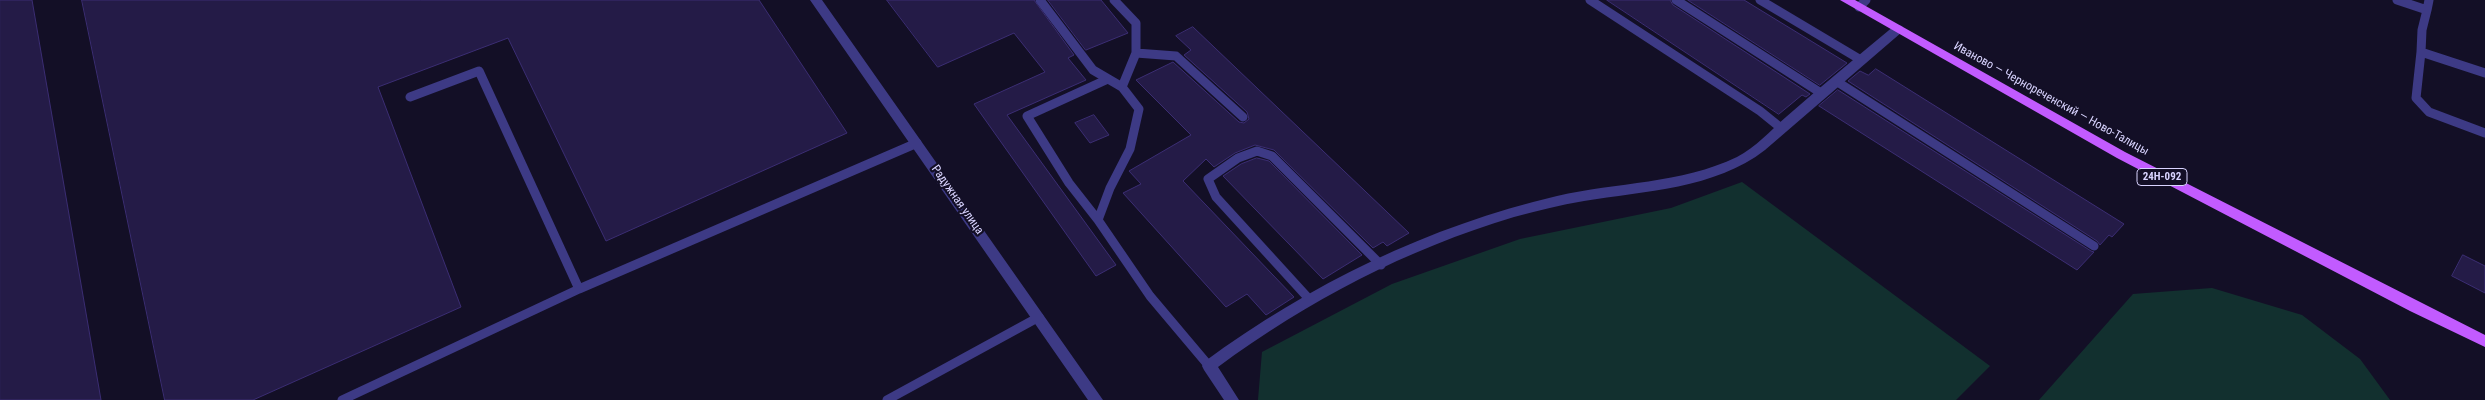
<!DOCTYPE html>
<html>
<head>
<meta charset="utf-8">
<style>
	body { margin:0 }
	canvas { display:block; background:#130f26 }
</style>
</head>
<body>
<canvas width="2485" height="400"></canvas>
<script>
const c = document.querySelector('canvas').getContext('2d');
c.lineJoin = 'round';
function fill(path, color) { c.fillStyle = color; c.fill(path, 'evenodd'); }
function strokePath(path, color, width, dash) { c.strokeStyle = color; c.lineWidth = width; c.lineCap = dash ? 'butt' : 'round'; c.setLineDash(dash || []); c.stroke(path); }
function label(font, color, halo, rows, align = 'center') {
  c.font = font + ' "Roboto Condensed",sans-serif'; c.lineWidth = 4.5; c.setLineDash([]); c.textBaseline = 'middle'; c.strokeStyle = halo; c.fillStyle = color; for (const [text, x, y, turn = 0] of rows) {
    c.save(); c.translate(x, y); c.rotate((+turn || 0) * Math.PI / 180); c.textAlign = isNaN(turn) ? turn : align; if (halo) c.strokeText(text, 0, 0); c.fillText(text, 0, 0); c.restore();
  }
}
fill(new Path2D(`
	M1742,182L1990,366L1956,400H1258L1262,352L1392,284L1520,239L1671,208Z
	M2212,288L2302,315L2360,359L2390,400H2039L2133,294Z`), '#12302f');
const building = new Path2D(`
	M0,0H32L101,400H0Z
	M82,0H759L847,133L606,241L508,38L378,87L461,307L253,400H165Z
	M887,0H1034L1074,55L1068,58L1086,80L1007,115L1116,265L1096,276L974,104L1045,72L1014,33L938,67Z
	M1048,0H1101L1128,33L1086,50Z
	M1607,0H1670L1673,5L1810,94L1806,97L1802,95L1779,114Z
	M1688,0H1744L1847,63L1820,85Z
	M1193,27L1409,233L1387,246L1383,242L1373,248L1274,150L1255,145L1235,153L1214,167L1206,159L1183,181L1294,297L1266,315L1247,294L1226,307L1123,193L1141,184L1129,171L1191,135L1136,80L1173,62L1239,122L1244,123L1249,119L1247,112L1184,55L1191,50L1176,36Z
	M1876,69L2124,224L2112,237L2109,235L2100,245L2097,241L1848,81L1860,71L1868,75Z
	M1838,90L2091,251L2094,252L2077,270L1819,106Z
	M1094,115L1109,135L1090,143L1075,123Z
	M1257,158L1269,161L1362,255L1323,279L1223,176L1241,164Z
	M2463,255L2485,266V293L2452,276Z`);
fill(building, '#241b47');
strokePath(building, '#3b2d73', 1);
strokePath(new Path2D(`
	M1040,0L1093,70L1122,87
	M1114,0L1136,23V53
	M1590,0L1760,111L1781,128
	M1676,0L1821,93
	M1760,0L1861,60
	M2397,0L2427,10L2429,0
	M1859,7L1866,0
	M2421,52L2422,30L2427,10
	M2485,73L2421,52L2416,98L2429,112L2485,133
	M1836,81L2094,246
	M410,97L479,71L579,289
	M1098,220L1069,183L1027,116L1108,79
	M1310,300L1216,197L1208,179L1238,158L1257,151L1272,156L1381,265
	M1209,366L1150,296L1098,220L1110,188L1130,149L1139,109L1122,87L1136,53L1176,56L1243,117
	M342,400L579,289L917,143
	M887,400L1039,317`), '#3d3a85', 9);
fill(new Path2D(`
	M810,0H822L1103,400H1088Z
	M1898,25L1902,26L1904,29L1902,32L1765,150C1715,189 1644,191 1584,201C1560,205 1537,211 1514,217C1407,249 1307,301 1218,367L1239,400H1224L1204,370L1202,366L1204,362C1310,284 1429,226 1557,196C1617,182 1681,184 1737,157C1756,147 1770,131 1786,117C1821,86 1858,56 1894,26Z`), '#3d3a85');
fill(new Path2D(`
	M1840,0H1855L2125,152L2485,335V347L2410,311L2117,158Z`), '#c25bff');
for (const [x, y, w] of [
	[2162,177,50]
]) { const box = new Path2D(); box.roundRect(x - w / 2, y - 8.5, w, 17, 4); c.fillStyle = '#130f26'; c.fill(box); strokePath(box, '#d9d4ff', 1); }
label('bold 11px', '#d9d4ff', null, [
	["24Н-092",2162,177]
]);
label('12px', '#d9d4ff', '#130f26', [
	["Иваново — Чернореченский — Ново-Талицы",2051,99,29],
	["Радужная улица",957,200,55]
]);
</script>
</body>
</html>
